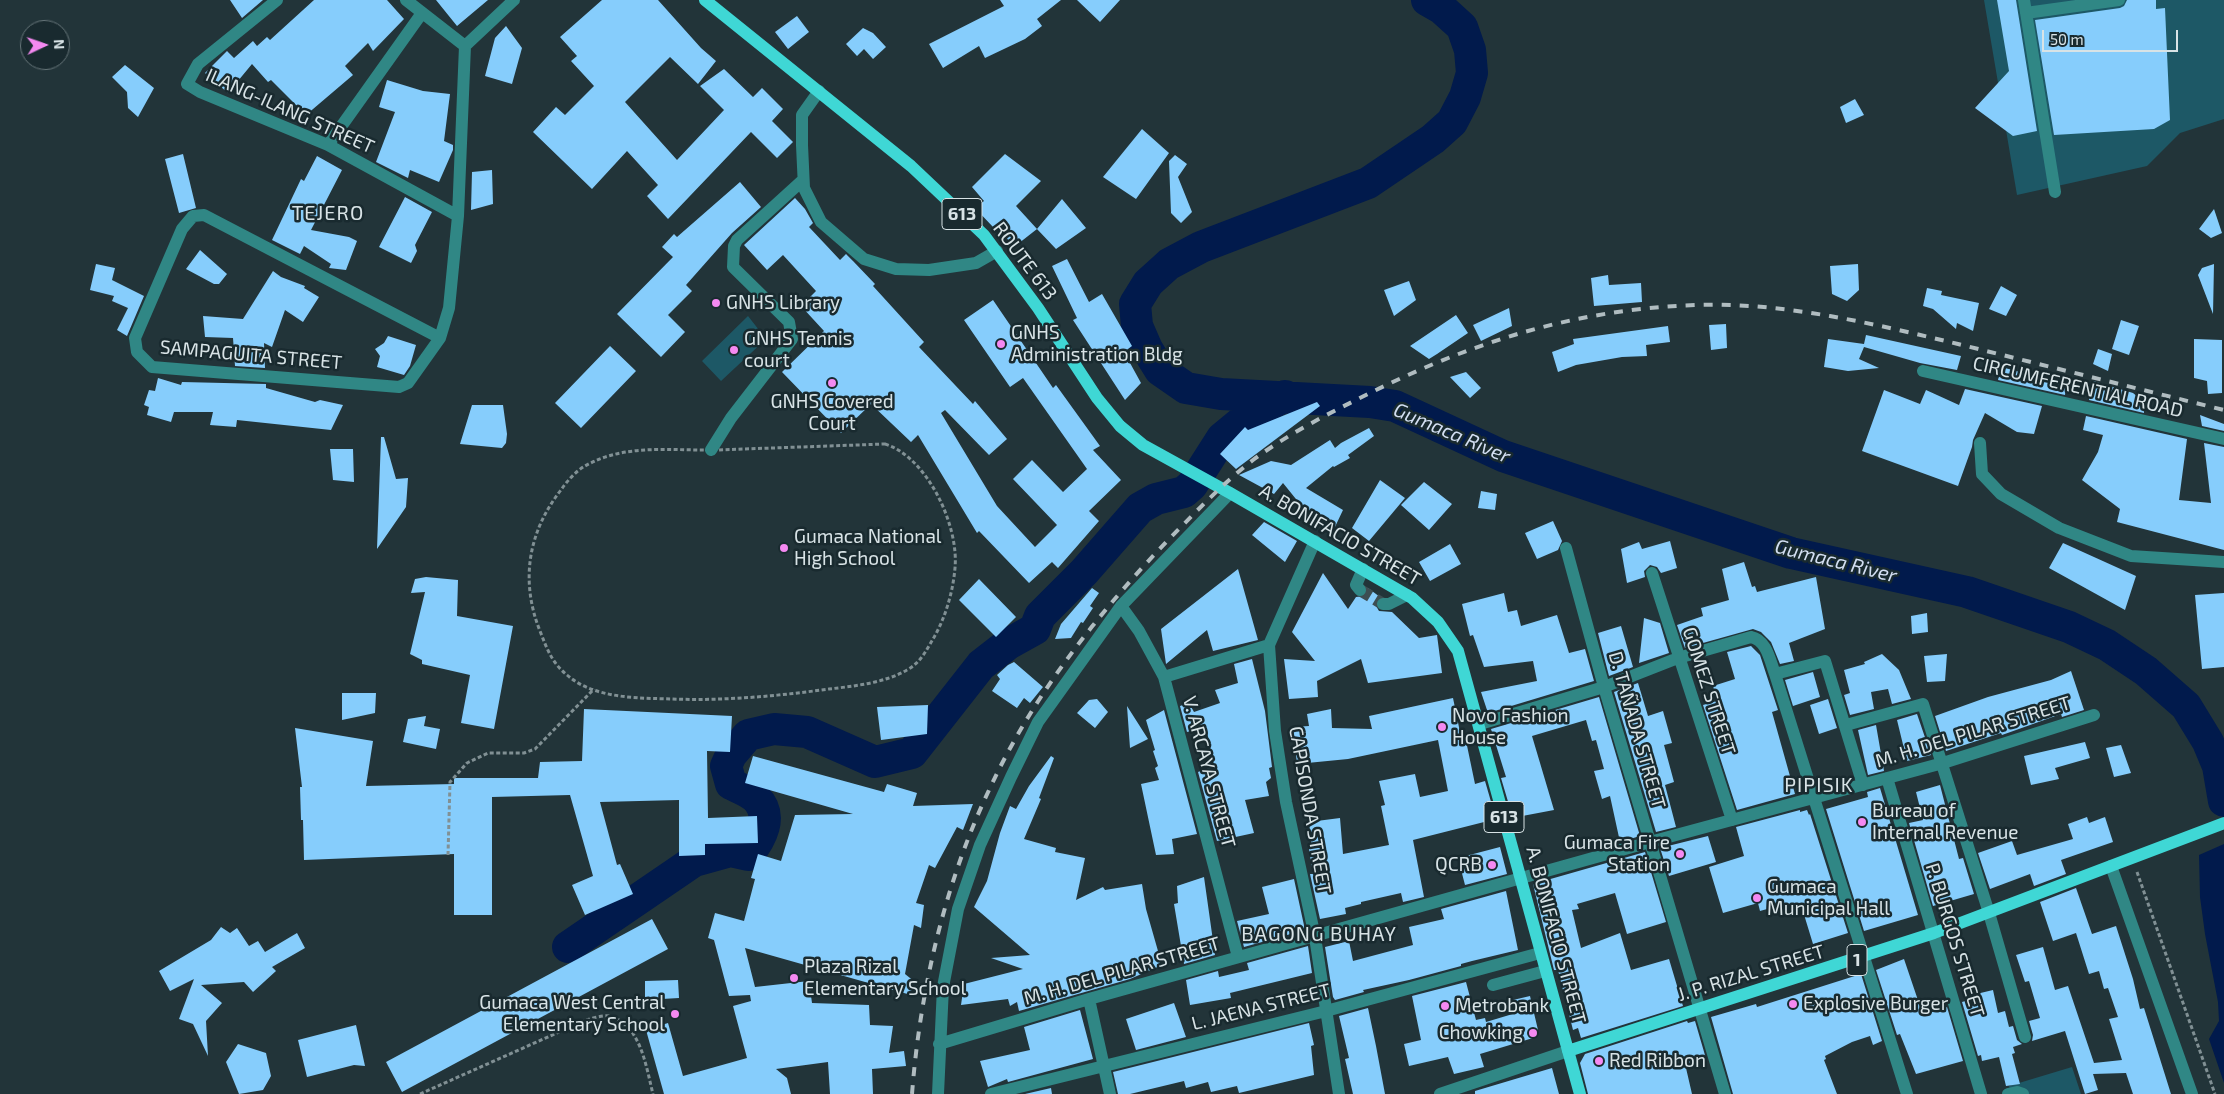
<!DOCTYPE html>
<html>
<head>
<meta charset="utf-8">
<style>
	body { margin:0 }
	#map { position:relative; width:2224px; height:1094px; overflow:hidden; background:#223439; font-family:"Exo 2",sans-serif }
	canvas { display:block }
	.north { position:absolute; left:20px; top:20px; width:50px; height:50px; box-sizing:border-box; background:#192a2f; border:1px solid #657478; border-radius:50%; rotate:87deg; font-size:14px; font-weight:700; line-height:20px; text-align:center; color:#d8e3e6 }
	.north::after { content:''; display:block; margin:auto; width:18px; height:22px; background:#f489f1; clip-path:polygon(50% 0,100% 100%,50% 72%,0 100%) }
	.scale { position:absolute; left:2042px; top:30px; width:136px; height:22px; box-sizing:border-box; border:2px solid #d8e3e6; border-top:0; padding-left:6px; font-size:15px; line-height:18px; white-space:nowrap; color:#d8e3e6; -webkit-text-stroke:4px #192a2f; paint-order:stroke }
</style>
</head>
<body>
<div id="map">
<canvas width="2224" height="1094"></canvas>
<div class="north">N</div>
<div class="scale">50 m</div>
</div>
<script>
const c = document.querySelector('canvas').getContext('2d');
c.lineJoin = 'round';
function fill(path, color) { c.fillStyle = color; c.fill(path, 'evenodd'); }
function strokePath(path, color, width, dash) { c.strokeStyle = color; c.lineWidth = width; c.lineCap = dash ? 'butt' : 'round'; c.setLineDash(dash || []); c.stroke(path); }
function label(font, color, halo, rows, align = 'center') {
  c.font = font + ' "Exo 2",sans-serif'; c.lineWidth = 5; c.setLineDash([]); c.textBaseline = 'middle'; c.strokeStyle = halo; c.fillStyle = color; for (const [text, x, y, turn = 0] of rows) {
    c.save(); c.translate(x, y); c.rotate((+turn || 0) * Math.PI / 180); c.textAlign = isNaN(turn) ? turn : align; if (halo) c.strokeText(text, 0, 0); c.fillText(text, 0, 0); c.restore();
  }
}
fill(new Path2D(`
	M1984,0H2224V119L2180,133L2147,166L2017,195Z
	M748,316L766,339L721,381L702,361Z
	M2072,1067L2081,1094H2011L2009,1086Z`), '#1d5866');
fill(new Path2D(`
	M2224,844V1083L2209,1039L2219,1021L2218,1002L2205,934L2200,897L2199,855Z`), '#011a4c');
strokePath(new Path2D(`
	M1427,0L1441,8L1462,27L1470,50L1472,73L1465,97L1452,122L1433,139L1368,183L1201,247L1169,264L1148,283L1135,304L1137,326L1147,349L1160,370L1186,388L1221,394L1370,402L1395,406L1503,456L1791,553L1967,592L2069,627L2107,645L2146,671L2186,706L2208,742L2218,766L2224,801
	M568,947L694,861L730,851L748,855C761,839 774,816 756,798C750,792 739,788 731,784L726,766L731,755L748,735L774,729L807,732L875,762L912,753L981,665L1008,644L1035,629L1040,616L1084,572L1140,508L1156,499L1184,492L1192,485L1222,438L1245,419L1285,396`), '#011a4c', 32);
fill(new Path2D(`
	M230,0H263L242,18Z
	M314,0H387L404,19L373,51L368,43L345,66L353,75L306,115L271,80L268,82L252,64L228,93L205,73L227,51L234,58L253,41L257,46L267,37L270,40Z
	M436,0H488L457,26Z
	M602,0H658L701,48L716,61L698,84L670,57L625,102L677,160L724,110L700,86L724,69L753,97L762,88L783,109L772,121L793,142L777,158L751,132L668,219L647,196L658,185L627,151L592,189L533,132L556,107L565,115L594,86L571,61L577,56L560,37Z
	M1000,0H1061L1037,19L1042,26L1025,39L985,58L979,46L943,68L929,44L1004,6Z
	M1077,0H1120L1100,22Z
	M1997,0H2016L2037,131L2013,136L1975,108L2009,71Z
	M2127,0H2156V9L2165,8L2170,120L2154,129L2054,135L2035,20L2120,8L2124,6Z
	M797,16L809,32L788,49L775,32Z
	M506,26L522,48L512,84L485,76L495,38Z
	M863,28L873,33L886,47L873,59L864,49L857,56L846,44Z
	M125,65L154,88L138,117L128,108L127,92L112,77Z
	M387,80L423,91L450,94L444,141L453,145V150L439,182L410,170L408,178L376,162L395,112L379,107Z
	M1855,99L1864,115L1846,123L1840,107Z
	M1142,129L1169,153L1136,199L1103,177Z
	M183,154L196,208L179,213L165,159Z
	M1005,154L1041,181L1016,206L1037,229L1014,247L996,225L993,227L975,208L984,201L972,187Z
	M1175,155L1187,164L1178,177L1192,212L1181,223L1171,213L1169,161Z
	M317,156L342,170L311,230L349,237L357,241L346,270L329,268L331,264L304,246L300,254L272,240L301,179L304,181Z
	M492,170L493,204L471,210L472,172Z
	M740,182L761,207L732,233L686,285L692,291L668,315L685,332L661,357L617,314L673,257L662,247L674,234L677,237Z
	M405,197L432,212L415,245L417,251L411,263L379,247Z
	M795,198L805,209L813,223L809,227L840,260L846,254L853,261L875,284L873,286L924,342L919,347L973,404L975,401L1007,439L989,455L945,410L941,413L997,506L1035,547L1057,525L1013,479L1032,460L1063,492L1087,469L1023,378L1010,387L964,320L993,300L1053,388L1056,385L1100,446L1093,450L1121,480L1089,511L1099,521L1058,568L1052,562L1029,583L979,531L977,533L918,435L911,442L871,404L841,433L782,372L824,331L801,306L816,291L783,255L767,270L744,245Z
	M1062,199L1086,228L1056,249L1037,229Z
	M2214,209L2222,233L2211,238L2199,229Z
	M200,250L227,274L219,284H214L186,269Z
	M1067,259L1089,302L1102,294L1132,346L1124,352L1141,383L1125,400L1073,320L1077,318L1052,266Z
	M96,264L115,268L112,280L144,296L127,336L117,330L128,308L112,301L114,296L90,290Z
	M1858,264L1859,290L1847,301L1832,294L1830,266Z
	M2214,264L2213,314L2198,275L2202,268Z
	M273,271L281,277L305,286L304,288L319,297L303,322L285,310L272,347L264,343L265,368L235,366L233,338L205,337L203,316L243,319Z
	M1608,275L1609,285L1641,283L1642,302L1594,306L1591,278Z
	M1409,281L1416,300L1394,316L1384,290Z
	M2001,286L2017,295L2006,316L1989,309Z
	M1927,288L1942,291L1941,295L1979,303L1973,331L1957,323L1956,329L1933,309L1923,306Z
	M1509,308L1512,326L1481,341L1473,325Z
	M1456,315L1468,333L1437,354L1429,359L1410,346Z
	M2121,320L2139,326L2129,355L2112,349Z
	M1726,324L1727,348L1711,350L1709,325Z
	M1668,326L1670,342L1646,345L1647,356L1622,357L1576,365L1558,372L1552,352L1574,344L1573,339Z
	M1866,335L1961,356L1957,370L1920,363L1864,347L1859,359L1879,368L1848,371L1824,367L1828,339L1864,344Z
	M388,336L416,345L410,366L404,375L377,367L380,356L375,349L384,343Z
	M2194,339L2222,340V393L2208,394L2207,381L2194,378Z
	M610,346L636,371L581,428L555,403Z
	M2098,349L2112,354L2108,371L2093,364Z
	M2001,367L2066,384L2065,395L1998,380Z
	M1466,372L1481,388L1470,398L1450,377Z
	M158,378L181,385L182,382L266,384V388L315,402L320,400L343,405L331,430L237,420L236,427L210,425L213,412H174L171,422L147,415L149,407L144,405L149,390L155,391Z
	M2093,381L2133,393L2144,402V413L2089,400Z
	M1965,389L2042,406L2034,434L2017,432L1985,413L1973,440L1972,447L1958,486L1862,451L1884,390L1920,404L1926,390L1959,405Z
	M1317,402L1320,406L1236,469L1220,454L1245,427L1248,430Z
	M472,405H503L507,434L506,443L502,448L460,444Z
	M2200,415L2224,424V431L2202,426Z
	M2086,416L2187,439L2179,500L2211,503L2204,443L2224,447V550L2117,522L2120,509L2082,480L2098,452L2103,435L2083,430Z
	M1369,428L1374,436L1348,455L1350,458L1334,467L1333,466L1306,488L1343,510L1334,529L1304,509L1283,483L1274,494L1239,475L1271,461L1291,465L1330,440L1335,448L1341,443Z
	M381,437H384L396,479L408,478L406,507L377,549Z
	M330,449H353L354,482L333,480Z
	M1380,480L1405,498L1369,541L1352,528Z
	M1424,482L1452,504L1429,530L1401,505Z
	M1481,491L1497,494L1495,510L1478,508Z
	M1553,521L1562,541L1558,550L1537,559L1525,533Z
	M1264,522L1297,541L1285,562L1252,535Z
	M1670,541L1677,568L1661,573L1657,567L1650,565L1644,571L1645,577L1627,583L1621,549L1639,542L1642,549Z
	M2063,543L2136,576L2125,610L2049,568Z
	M1450,544L1461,564L1430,581L1419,562Z
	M1744,562L1752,587L1755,586L1757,592L1816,577L1825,629L1789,643L1794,661L1780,664L1771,642L1761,632L1753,629L1685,648L1677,625L1703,616L1701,608L1729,600L1722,569Z
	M1238,569L1258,640L1213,651L1207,630L1166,664L1161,629Z
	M1323,573L1348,609L1356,597L1365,596L1368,588L1380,597L1375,604L1379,611L1392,612L1419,638L1437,635L1442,673L1368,683L1361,659L1317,681L1318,697L1289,699L1284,659L1315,661L1292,632Z
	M426,577L458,580L457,616L513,626L494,729L461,723L470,675L422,664V660L410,654L425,592L411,593L415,579Z
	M979,579L1016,617L996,637L959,600Z
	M1092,588L1099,593L1090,606L1093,608L1083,623L1081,622L1071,638L1055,639L1061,624Z
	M1504,593L1508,612L1517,610L1521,626L1557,615L1569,653L1585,649L1594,681L1488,713L1481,692L1537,681L1533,661L1484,667L1473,635L1470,636L1462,604Z
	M2224,593V667L2202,669L2195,595Z
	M1927,613L1928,632L1912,634L1911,616Z
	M1644,618L1660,623L1669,653L1639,663Z
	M1621,626L1633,667L1609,676L1598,633Z
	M1751,646L1760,655L1778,710L1772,712L1795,794L1737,810L1703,705L1717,701L1713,686L1735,679L1727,652Z
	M1882,654L1899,670L1911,699L1892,704L1888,689L1871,692L1874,709L1850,715L1844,695L1850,693L1844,670L1865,664L1864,662Z
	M1947,654L1945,681L1927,682L1924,656Z
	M1252,659L1265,711L1272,767L1269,768L1271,778L1266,782L1269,796L1245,800L1254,833L1217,841L1198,772L1214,765L1206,727L1187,732L1180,706L1189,703L1194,712L1220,703L1215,690L1238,683L1234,664Z
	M1014,662L1043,687L1030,703L1024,698L1017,708L992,691L1000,679L997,675L1008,665Z
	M2071,671L2084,710L2062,717L2061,714L2002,735L2001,733L1946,751L1935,716L1988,697L2051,680Z
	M1813,672L1820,697L1793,706L1785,680Z
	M1638,683L1648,716L1663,711L1672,743L1664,745L1674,782L1665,785L1676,827L1656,832L1614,692Z
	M342,693H376L375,713L342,720Z
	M1599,697L1640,836L1620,842L1610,796L1602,799L1594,771L1604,769L1596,740L1592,741L1586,720L1532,736L1554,810L1517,817L1516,814L1512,815L1501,778L1506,777L1491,729Z
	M1453,698L1461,737L1465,736L1475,784L1485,781L1496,819L1413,840L1424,897L1403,902L1401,893L1361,902V904L1345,908L1346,914L1320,919L1310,874H1313L1309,849H1312L1309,822L1340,818L1343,854L1389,845L1381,806L1385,805L1379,781L1415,774L1420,797L1448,791L1438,740L1348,759L1297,764L1293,727L1309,726L1307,714L1331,709L1332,728L1372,729L1369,716Z
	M1097,699L1108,712L1095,728L1077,713L1089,700Z
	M1828,699L1837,728L1819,734L1810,705Z
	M928,705L927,734L881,740L877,707Z
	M1127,706L1148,739L1130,748Z
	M584,709L732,716L730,752L707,751L708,818L757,816L758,843L705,844V855L679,856V800L600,802L617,865L620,864L633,894L585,915L572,885L593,876L570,795L492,797V915H454V854L304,860L303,820H301L300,787H302L295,728L373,741L366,786L454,784V778H538L540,762L582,761Z
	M1164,710L1197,834L1172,839L1174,854L1156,855L1141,784L1159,780L1155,768L1158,766L1153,751L1155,750L1146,720Z
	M1917,714L1931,755L1907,761L1897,720Z
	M426,716L424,726L440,729L436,749L403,742L408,719Z
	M1876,725L1884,771L1868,775L1858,730Z
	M2085,742L2090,758L2055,768L2059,779L2031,785L2024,756Z
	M2121,745L2131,773L2114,777L2106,748Z
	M753,756L884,792L887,784L917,793L913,806L973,804L963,830L957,827L935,868L929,865L916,903L924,905L921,928L914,925L905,974L915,982L911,995L745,948L755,987L809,981L812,1003L869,1005L870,1025L893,1026L889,1053L904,1051L906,1066L872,1069L873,1094H830L828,1062L776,1069L787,1078L791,1094H664L646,1030L668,1023L683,1076L747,1058L733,1006L751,1001L750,995L729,996L714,940L708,938L715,913L744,921L755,879L751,878L758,854L781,861L795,815L853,814L745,783Z
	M1051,756L1054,758L1039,798L1041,799L1024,839L1056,848L1055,852L1085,858L1076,900L1103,887L1105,890L1142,884L1146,909L1162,965L1130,979L1019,1011L1017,1002L1010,1006L1008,999L961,1005L964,984L1023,969L991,958L1030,955L974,907L987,881L1000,833L1010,806L1016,809L1029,786Z
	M1940,785L1959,859L1963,858L1974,894L1933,906L1909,823L1923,820L1916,792Z
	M1880,788L1918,915L1864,931L1826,809L1868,797L1867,792Z
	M1800,810V812L1807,810L1809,815L1810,814L1848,933L1813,944L1802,908L1787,912L1785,904L1760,911L1758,903L1723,913L1709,867L1744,856L1736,827Z
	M2087,817L2089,823L2105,817L2113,842L2061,860L2066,874L2034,886L2030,874L1990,889L1978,853L2012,841L2017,855L2073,839L2068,824Z
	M1708,836L1716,862L1669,876L1660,848Z
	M1500,847L1507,874L1465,885L1458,858Z
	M1645,852L1666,922L1627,934L1615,893L1577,904L1579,909L1572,910L1581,948L1620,933L1631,970L1669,959L1683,1006L1581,1038L1578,1028L1573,1030L1558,970H1554L1533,884Z
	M1204,877L1215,955L1184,964L1174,904L1178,903L1177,886Z
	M1294,879L1305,930L1244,947L1237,921L1269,914L1262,887Z
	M2076,888L2092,934L2116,926L2133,979L2140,1009L2144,1008L2171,1094H2133L2126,1073L2093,1074L2098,1090L2085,1094L2065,1031L2032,1041L2033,1035L2029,1021L2040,1018L2029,981L2025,982L2016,955L2043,947L2055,990L2068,986L2094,1063L2122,1060L2109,1019L2118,1017L2108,988L2104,989L2099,971L2089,974L2076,933L2053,941L2040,902Z
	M1506,891L1518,950L1472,961L1461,964V966L1409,980L1363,990L1364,992L1335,1000L1333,997L1325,947L1349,941L1353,961L1413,945L1409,927L1444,919L1441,909Z
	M652,919L668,949L402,1092L386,1062Z
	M221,927L230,933L237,928L249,946L258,941L265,952L297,933L305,948L272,967L276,971L253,992L244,982L201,985L222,1003L206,1021L208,1056L193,1024L179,1019L194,979L170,991L159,971L211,940Z
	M1308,946L1312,973L1230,993L1231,998L1190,1005L1186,980L1218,971L1219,977L1249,970L1247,963Z
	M1904,959L1923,1015L1947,1007L1963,1061L1916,1074L1900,1034L1897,1035L1876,970Z
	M1861,974L1882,1041L1873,1045L1870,1036L1852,1042L1825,1056L1826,1059L1824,1060L1837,1094H1733L1711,1017L1756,1004L1757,1007Z
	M678,980L679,998L645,1000V981Z
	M1466,982L1476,1020L1485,1018L1486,1022L1516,1013L1513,1000L1530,996L1538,1030L1533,1038L1480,1054L1484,1067L1454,1074L1448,1057L1409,1066L1404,1044L1421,1040L1412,996Z
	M1993,990L1998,1013L2005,1011L2009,1027L2013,1026L2017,1040L2022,1044L2013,1047L2015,1053L2012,1054L2020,1084L2006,1086L1999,1057L1982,1061L1981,1055L1978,1056L1962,1002L1969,1000L1968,996Z
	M1174,1003L1186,1037L1136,1050L1126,1019Z
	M1368,1008L1376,1046L1385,1094H1353L1345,1059L1349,1058L1339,1016Z
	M1080,1010L1093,1059L1008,1082L1007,1079L988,1087L980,1061L1030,1050L1024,1027Z
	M1687,1021L1688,1023L1695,1021L1707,1062L1686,1068L1692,1094H1588L1580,1063L1585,1054Z
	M1309,1023L1314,1045L1311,1046L1314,1075L1239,1093L1237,1086L1211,1092L1208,1082L1186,1088L1184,1081L1130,1094H1118L1113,1072Z
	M356,1025L365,1066L354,1065L307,1077L298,1040Z
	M238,1044L266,1053L271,1076L263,1090L239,1094L226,1062Z
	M1552,1068L1559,1094H1475V1091Z
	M1051,1088L1052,1094H1025Z`), '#86cdfc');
strokePath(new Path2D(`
	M1360,590L1383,604`), '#3d4e53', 12, [12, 6]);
strokePath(new Path2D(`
	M885,444C927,457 959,525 955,568C953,592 945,619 933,639C926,651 920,663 907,670C884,683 855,686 829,689C777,696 725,701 672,699C639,698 594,699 567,675C552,663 547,649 540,631C520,581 528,532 561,490C567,481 576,471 585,466C625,443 673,451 716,450C772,448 829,446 885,444Z
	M448,855L450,782L467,763L488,753H524L535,749L594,689
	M2137,872L2215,1094
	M420,1094L586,1020C593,1018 603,1015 609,1016C641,1024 646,1067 653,1094`), '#819094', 3, [4, 2.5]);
strokePath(new Path2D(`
	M277,0L198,64L187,84L200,92L328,145L458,216
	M406,0L465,46
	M2024,0L2055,192
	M2026,13L2119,0
	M819,91L802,115V145L804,188L821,222L864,259L896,269L929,270L976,263L997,251
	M328,145L422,13
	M440,338L204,215L193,216L182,229L135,338L137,352L152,367L399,387L408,383L440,338L449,308L458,216L465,46L514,0
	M1923,371L2224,439
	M1980,443L1982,474L2001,494L2059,528L2131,556L2224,562
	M711,450L731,418L792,339L789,322L733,267L734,246L737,240L803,180
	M1315,541L1269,645L1275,731L1286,802L1315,937L1339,1094
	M1566,548L1604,687L1725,1094
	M1652,573L1732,820
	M1360,590L1356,585L1363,569
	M1383,604H1389L1407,595
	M1121,606L1139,631L1164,677L1238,957
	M1775,674L1825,661L1863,785
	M1164,677L1269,645
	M1480,724L1604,687L1678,658L1751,637C1767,640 1770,661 1775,674L1907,1094
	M1846,725L1923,704L1989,913L2025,1037
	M1887,778L1981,1094
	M2111,866L2192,1094
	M1493,985L1545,971
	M1089,999L1110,1094
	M939,1044L1089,999L1650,842L1943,763L2094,715
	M938,1094L943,987L958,909L980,845L1011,777L1038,722L1121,606L1230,493
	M991,1094L1326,1011L1540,953
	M1440,1094L1568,1051
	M2008,1094L2017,1092L2023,1094`), '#308785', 12);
strokePath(new Path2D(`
	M705,0L911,166L984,235L1038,308L1097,398L1120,426L1143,445L1230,493L1412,598L1438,622L1458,651L1580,1094
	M1568,1051L1934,933L2224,823`), '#3fd7d5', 12);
strokePath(new Path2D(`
	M912,1094C920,990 945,882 990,788C1033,695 1099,612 1170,538C1197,511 1223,483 1253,460C1284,437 1318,419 1352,402C1463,345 1571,309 1697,305C1784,302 1875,324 1958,344C2047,366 2135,388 2224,410`), '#b0bcc0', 4, [9, 9]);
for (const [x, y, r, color] of [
	[716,303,5,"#f489f1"],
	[1001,344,5,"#f489f1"],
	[734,350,5,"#f489f1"],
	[832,383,5,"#f489f1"],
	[784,548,5,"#f489f1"],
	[1442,727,5,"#f489f1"],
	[1862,822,5,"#f489f1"],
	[1680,854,5,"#f489f1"],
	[1492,865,5,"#f489f1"],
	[1757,898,5,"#f489f1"],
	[794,978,5,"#f489f1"],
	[1793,1004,5,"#f489f1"],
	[1445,1006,5,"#f489f1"],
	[675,1014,5,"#f489f1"],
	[1533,1033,5,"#f489f1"],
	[1599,1061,5,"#f489f1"]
]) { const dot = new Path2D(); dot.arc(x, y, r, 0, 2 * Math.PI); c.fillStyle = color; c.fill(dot); strokePath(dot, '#192a2f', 2); }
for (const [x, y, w] of [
	[962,214,40],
	[1504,817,40],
	[1857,960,20]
]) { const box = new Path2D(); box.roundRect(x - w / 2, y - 15.5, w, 31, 4); c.fillStyle = '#192a2f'; c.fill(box); strokePath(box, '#d8e3e6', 1); }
label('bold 18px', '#d8e3e6', null, [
	["613",962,214],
	["613",1504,817],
	["1",1857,960]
]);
label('19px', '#d8e3e6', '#192a2f', [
	["ILANG-ILANG STREET",290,111,24],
	["ROUTE 613",1025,261,53],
	["SAMPAGUITA STREET",251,355,5],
	["CIRCUMFERENTIAL ROAD",2078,387,13],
	["A. BONIFACIO STREET",1340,535,30],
	["GOMEZ STREET",1709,691,72],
	["D. TAÑADA STREET",1637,730,74],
	["M. H. DEL PILAR STREET",1973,732,-17],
	["V. ARCAYA STREET",1209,772,75],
	["CAPISONDA STREET",1310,810,80],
	["A. BONIFACIO STREET",1556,935,75],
	["P. BURGOS STREET",1955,940,73],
	["M. H. DEL PILAR STREET",1122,971,-16],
	["J. P. RIZAL STREET",1751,973,-17],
	["L. JAENA STREET",1261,1007,-14]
]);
label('19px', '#d8e3e6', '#192a2f', [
	["GNHS Library",726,303],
	["GNHS",1011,333],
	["Administration Bldg",1011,355],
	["GNHS Tennis",744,339],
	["court",744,361],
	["GNHS Covered",832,402,"center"],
	["Court",832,424,"center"],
	["Gumaca National",794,537],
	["High School",794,559],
	["Novo Fashion",1452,716],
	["House",1452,738],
	["Bureau of",1872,811],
	["Internal Revenue",1872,833],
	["Gumaca Fire",1670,843,"right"],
	["Station",1670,865,"right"],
	["QCRB",1482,865,"right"],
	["Gumaca",1767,887],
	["Municipal Hall",1767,909],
	["Plaza Rizal",804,967],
	["Elementary School",804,989],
	["Gumaca West Central",665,1003,"right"],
	["Elementary School",665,1025,"right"],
	["Explosive Burger",1803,1004],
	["Metrobank",1455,1006],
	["Chowking",1523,1033,"right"],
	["Red Ribbon",1609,1061]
], 'left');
c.letterSpacing = '1px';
label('20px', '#d8e3e6', '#192a2f', [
	["TEJERO",328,213],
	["PIPISIK",1819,785],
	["BAGONG BUHAY",1319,934]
]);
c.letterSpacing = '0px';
label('italic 20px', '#d3dff2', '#192a2f', [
	["Gumaca River",1452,433,23],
	["Gumaca River",1836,561,14]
]);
</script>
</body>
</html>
